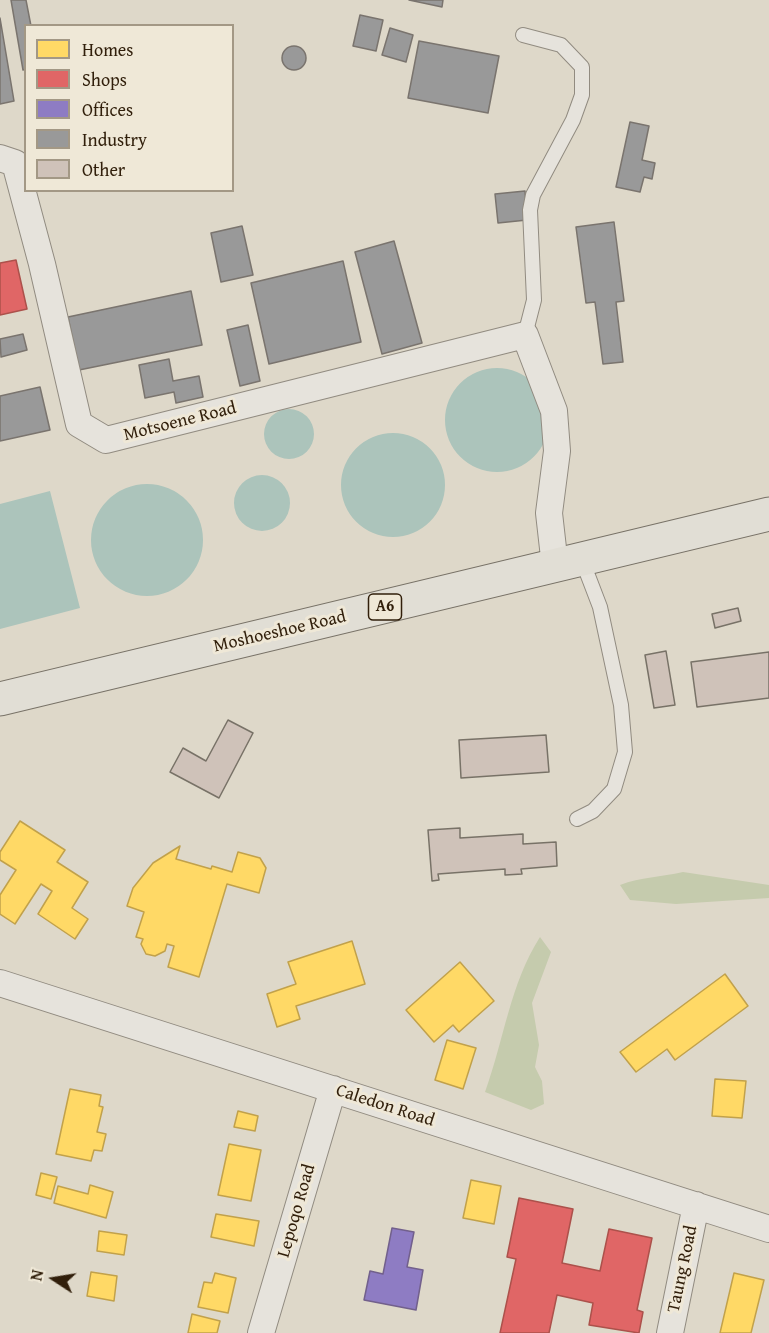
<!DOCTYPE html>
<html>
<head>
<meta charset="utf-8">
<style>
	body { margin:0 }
	#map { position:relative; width:769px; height:1333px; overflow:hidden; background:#ded8c9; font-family:"Gentium Book Plus",serif }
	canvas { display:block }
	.legend { position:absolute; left:24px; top:24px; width:210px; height:168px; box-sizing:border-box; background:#efe8d7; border:2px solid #a39885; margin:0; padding:8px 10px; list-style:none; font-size:18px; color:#311f0b }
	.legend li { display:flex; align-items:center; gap:12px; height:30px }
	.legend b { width:30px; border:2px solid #a39885 }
	.north { position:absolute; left:24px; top:1249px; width:60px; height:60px; -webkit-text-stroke:4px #efe8d7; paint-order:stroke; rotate:282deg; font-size:16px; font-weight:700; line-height:24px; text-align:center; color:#311f0b }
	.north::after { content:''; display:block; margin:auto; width:21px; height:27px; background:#311f0b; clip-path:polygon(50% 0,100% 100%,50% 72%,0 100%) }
</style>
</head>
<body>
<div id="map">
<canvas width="769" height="1333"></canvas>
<ul class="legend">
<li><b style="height:16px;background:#ffd966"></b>Homes</li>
<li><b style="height:16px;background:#e06666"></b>Shops</li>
<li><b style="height:16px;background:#8e7cc3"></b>Offices</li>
<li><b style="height:16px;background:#999"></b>Industry</li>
<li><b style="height:16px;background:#cfc2b9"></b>Other</li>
</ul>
<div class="north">N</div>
</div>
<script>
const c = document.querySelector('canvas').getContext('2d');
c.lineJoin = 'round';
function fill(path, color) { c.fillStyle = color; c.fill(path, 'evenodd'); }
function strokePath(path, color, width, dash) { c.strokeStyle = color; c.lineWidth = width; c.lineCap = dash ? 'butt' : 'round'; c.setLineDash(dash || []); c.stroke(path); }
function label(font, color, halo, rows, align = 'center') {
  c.font = font + ' "Gentium Book Plus",serif'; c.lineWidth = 6; c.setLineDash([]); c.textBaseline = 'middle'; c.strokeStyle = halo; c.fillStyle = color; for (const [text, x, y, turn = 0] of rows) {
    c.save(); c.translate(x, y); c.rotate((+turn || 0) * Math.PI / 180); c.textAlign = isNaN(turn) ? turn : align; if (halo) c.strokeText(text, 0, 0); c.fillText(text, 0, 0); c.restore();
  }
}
fill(new Path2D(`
	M683,872L769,885V898L676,904L630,900L620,885C641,877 661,877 683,872Z
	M540,937L551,952L532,1003L539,1045L535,1067L542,1081L544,1104L531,1110L485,1092C504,1040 510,984 540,937Z`), '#c5cbad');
fill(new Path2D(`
	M445 420a52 52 0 1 1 104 0a52 52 0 1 1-104 0Z
	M264 434a25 25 0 1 1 50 0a25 25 0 1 1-50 0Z
	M341 485a52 52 0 1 1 104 0a52 52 0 1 1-104 0Z
	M234 503a28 28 0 1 1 56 0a28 28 0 1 1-56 0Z
	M91 540a56 56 0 1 1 112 0a56 56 0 1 1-112 0Z
	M50,491L80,608L0,629V504Z`), '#acc4bb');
const homes = new Path2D(`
	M20,821L65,850L57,862L88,882L72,908L88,919L75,939L38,914L52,891L41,884L15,924L0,914V895L16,870L0,860V852Z
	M180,846L176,859L211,869L212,866L232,872L238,852L260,858L266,868L259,893L227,884L199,977L168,967L174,946L167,944L165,951L155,956L146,954L141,944L143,939L136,937L144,912L127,906L133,888L153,863Z
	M352,941L365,984L296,1006L300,1019L277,1027L267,994L296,984L288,962Z
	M460,962L494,1001L459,1032L453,1025L434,1042L406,1010Z
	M725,974L748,1006L675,1060L667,1049L636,1072L620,1052Z
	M447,1040L476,1048L463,1089L435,1080Z
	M715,1079L746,1081L742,1118L712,1116Z
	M70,1089L101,1095L99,1106L103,1107L97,1132L106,1134L102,1151L94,1150L91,1161L56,1154Z
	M238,1111L258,1116L255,1131L234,1127Z
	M229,1144L261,1150L251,1201L218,1195Z
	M41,1173L57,1177L51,1199L36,1195Z
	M471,1180L501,1186L494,1224L463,1218Z
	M90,1185L113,1192L106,1218L54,1203L58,1186L88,1194Z
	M216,1214L259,1221L254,1246L211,1237Z
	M99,1231L127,1235L124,1255L97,1251Z
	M91,1272L117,1276L114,1301L87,1296Z
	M215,1273L236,1278L228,1313L198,1307L204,1282L212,1283Z
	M734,1273L764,1280L751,1333H720Z
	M192,1314L220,1321L217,1333H188Z`);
fill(homes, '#ffd966');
strokePath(homes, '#c1a14b', 1.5);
const shops = new Path2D(`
	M16,260L27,309L0,315V263Z
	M519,1198L573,1209L562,1263L600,1271L609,1229L652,1238L637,1310L643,1312L639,1333L589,1325L593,1303L557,1295L549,1333H500L516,1259L507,1257Z`);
fill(shops, '#e06666');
strokePath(shops, '#ac514b', 1.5);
const offices = new Path2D(`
	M392,1228L414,1232L407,1267L423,1270L416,1310L364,1300L370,1271L383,1274Z`);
fill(offices, '#8e7cc3');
strokePath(offices, '#72608c', 1.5);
const industry = new Path2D(`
	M11,0H26L31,26H26V69L23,70Z
	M409,0H443L442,7Z
	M360,15L383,20L376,51L353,46Z
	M0,18L14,101L0,104Z
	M390,28L413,35L406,62L382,55Z
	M419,41L499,56L488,113L408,98Z
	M282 58a12 12 0 1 1 24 0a12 12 0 1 1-24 0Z
	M630,122L649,126L642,160L655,163L652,179L644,177L640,192L616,187Z
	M525,191L527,220L498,223L495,194Z
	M614,222L624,301L616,302L623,362L603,364L595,302L586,303L576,227Z
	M242,226L253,275L221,282L211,233Z
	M394,241L422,343L382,354L355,252Z
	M343,261L361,342L269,364L251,283Z
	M191,291L202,345L79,370L68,317Z
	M248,325L260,381L240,386L227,330Z
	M23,334L27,350L1,357L0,339Z
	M169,359L173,381L199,376L203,397L176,403L174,392L145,398L139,365Z
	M40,387L50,430L0,441V396Z`);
fill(industry, '#999');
strokePath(industry, '#7a746e', 1.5);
const building = new Path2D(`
	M738,608L741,621L715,628L712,614Z
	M666,651L675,705L654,708L645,655Z
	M769,652V698L697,707L691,662Z
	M228,720L253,733L219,798L170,772L183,748L206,761Z
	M546,735L549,772L461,778L459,740Z
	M460,828V838L523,834V844L556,842L557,866L521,869L522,874L505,875V869L438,874L439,880L432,881L428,830Z`);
fill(building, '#cfc2b9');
strokePath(building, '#787267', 1.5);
const lane = new Path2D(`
	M523,35L561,45L582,67V95L573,120L533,195L530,210L534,300L525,335
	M577,819L593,811L614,789L625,752L621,705L600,607L582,560`);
const street = new Path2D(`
	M0,158L15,163L42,264L79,424L106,440L525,335L554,411L557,451L549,513L555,566
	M0,983L769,1229
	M261,1333L333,1089
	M670,1333L696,1205`);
const primary = new Path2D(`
	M0,699L769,514`);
strokePath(lane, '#918b80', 16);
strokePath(street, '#918b80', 28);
strokePath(primary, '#787267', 35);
strokePath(lane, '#e6e3dc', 14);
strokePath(street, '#e6e3dc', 26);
strokePath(primary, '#e1ded5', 33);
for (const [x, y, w] of [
	[385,607,33]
]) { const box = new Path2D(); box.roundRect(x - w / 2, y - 13, w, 26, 4.5); c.fillStyle = '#efe8d7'; c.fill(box); strokePath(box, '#311f0b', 1.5); }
label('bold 16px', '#311f0b', null, [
	["A6",385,607]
]);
label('18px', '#311f0b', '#efe8d7', [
	["Motsoene Road",180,422,-14],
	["Moshoeshoe Road",280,632,-13],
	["Caledon Road",385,1106,18],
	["Lepoqo Road",297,1211,-74],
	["Taung Road",683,1269,-78]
]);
</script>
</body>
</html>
